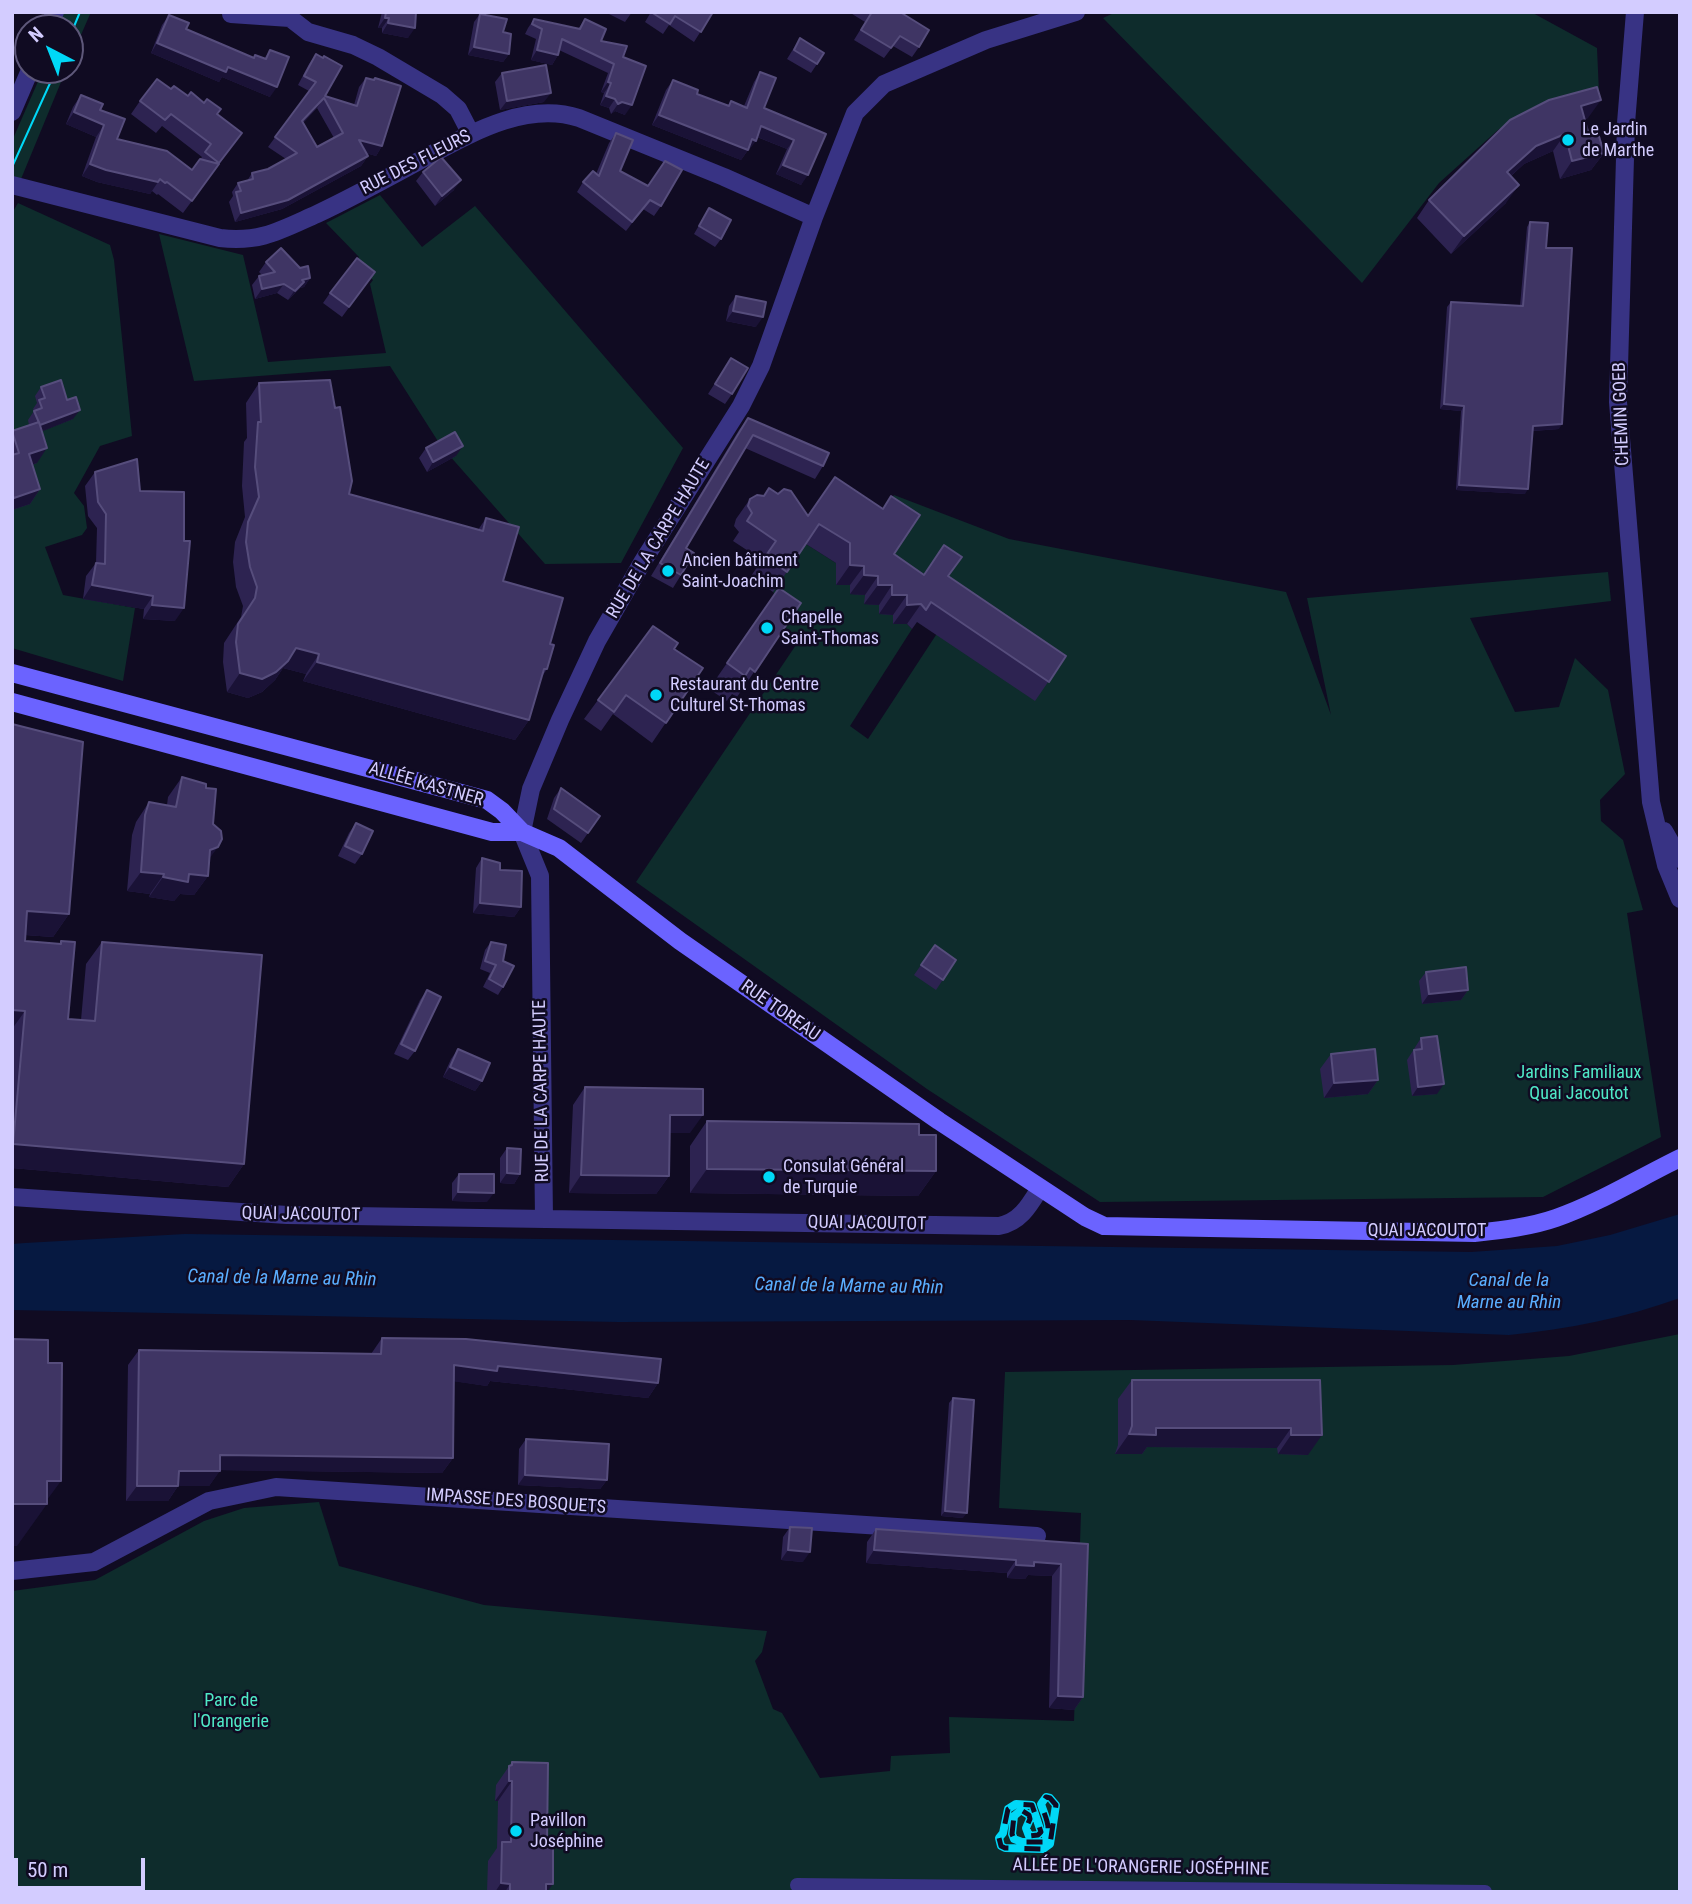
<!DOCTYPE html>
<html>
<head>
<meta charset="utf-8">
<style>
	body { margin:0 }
	#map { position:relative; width:1692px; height:1904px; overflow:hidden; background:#100b22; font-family:"Roboto Condensed",sans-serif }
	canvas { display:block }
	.frame { position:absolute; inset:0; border:14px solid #d3ccff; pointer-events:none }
	.north { position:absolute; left:14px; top:14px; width:70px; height:70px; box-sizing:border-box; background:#100b22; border:2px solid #5e587a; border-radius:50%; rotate:318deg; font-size:19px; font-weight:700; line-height:28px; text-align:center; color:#d3ccff }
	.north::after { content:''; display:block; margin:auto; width:24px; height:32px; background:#00d8f7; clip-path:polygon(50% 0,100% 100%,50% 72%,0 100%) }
	.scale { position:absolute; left:14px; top:1858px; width:131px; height:32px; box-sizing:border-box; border:4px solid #d3ccff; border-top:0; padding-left:9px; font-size:21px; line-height:24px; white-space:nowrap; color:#d3ccff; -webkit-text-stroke:5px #100b22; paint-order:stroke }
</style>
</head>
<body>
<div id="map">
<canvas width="1692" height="1904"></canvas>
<div class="frame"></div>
<div class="north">N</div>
<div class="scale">50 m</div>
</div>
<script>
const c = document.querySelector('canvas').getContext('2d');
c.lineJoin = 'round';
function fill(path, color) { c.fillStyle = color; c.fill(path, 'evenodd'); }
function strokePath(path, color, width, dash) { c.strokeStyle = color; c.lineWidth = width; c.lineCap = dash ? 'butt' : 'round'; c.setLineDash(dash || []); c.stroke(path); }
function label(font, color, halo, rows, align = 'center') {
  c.font = font + ' "Roboto Condensed",sans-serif'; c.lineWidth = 5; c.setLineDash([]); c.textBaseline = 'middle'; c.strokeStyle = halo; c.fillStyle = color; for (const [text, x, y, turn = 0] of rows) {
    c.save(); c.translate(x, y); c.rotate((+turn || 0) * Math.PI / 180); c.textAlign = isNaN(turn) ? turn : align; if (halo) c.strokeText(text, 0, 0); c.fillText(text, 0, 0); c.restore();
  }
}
fill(new Path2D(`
	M61,12H91L70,60V28H53Z
	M1116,12H1531L1597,48L1599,93L1547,107L1499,129L1439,183L1362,283L1103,18Z
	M43,70H66L21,179L12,177V141Z
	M380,195L422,247L475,206L683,448L621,563L545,564L441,446L390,366L194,381L159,234L243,255L268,362L386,353L370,284L373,280L354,263L359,257L326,223Z
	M18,203L110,245L114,260L132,436L100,446L74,493L84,506L87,528L82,535L45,547L63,595L135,608L123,681L12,648V213Z
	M894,495L1009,539L1286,592L1331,715L1307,598L1608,572L1611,601L1470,618L1515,712L1559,707L1575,658L1608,690L1625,774L1600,800L1601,821L1623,840L1643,910L1627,913L1661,1137L1543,1197L1100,1202L927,1089L636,882L800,639L784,627L773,591L806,544L836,563V585H850V594L865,595V604L879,605L893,615L894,624H907L912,629L850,726L868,739L936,635L931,565L914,589L912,595L877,516Z
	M1680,1334V1892H12V1591L95,1580L204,1521L244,1508L319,1502L339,1566L484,1605L767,1631L762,1652L755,1661L773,1709L782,1713L820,1778L890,1771L891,1756L950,1753L949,1717L1074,1721L1081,1513L999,1508L1005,1372L1453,1365L1569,1356Z`), '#0e2c2c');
fill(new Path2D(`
	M1680,1214V1298C1624,1318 1569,1329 1509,1335L1131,1320L619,1322L12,1310V1244L25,1243L185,1234L1471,1252L1557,1246L1610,1235Z`), '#061941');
strokePath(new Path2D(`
	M797,1885L1485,1892`), '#383384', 14);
strokePath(new Path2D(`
	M1635,12L1626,123L1618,402L1651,802L1666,865L1680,899
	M231,14L290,18L308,32L353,45L378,57L442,95L458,109L471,134
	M48,28L55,12
	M12,112L30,70
	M12,185L220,238C260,243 281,230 317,214C351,198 384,180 417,162C465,137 523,100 579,118L724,177L814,217
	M1664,831L1680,859
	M12,1197L287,1215L999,1226C1020,1222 1029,1206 1040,1188
	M544,1219L540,876L522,832L531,789L560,720L597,641L643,561L741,406L761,366L814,217L855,113L884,84L986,40L1076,12
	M12,1571L94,1562L209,1501L276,1487L1037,1536`), '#383384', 18);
strokePath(new Path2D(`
	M12,673L487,800L502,811L522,832
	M12,702L492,832H522L559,848L680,941L939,1121L1085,1217L1104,1226L1475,1233C1502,1230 1530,1227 1556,1218C1599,1203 1639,1178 1680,1158`), '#6b63ff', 18);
strokePath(new Path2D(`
	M70,36L80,12
	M12,167L56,70`), '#00d8f7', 2);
const rail = new Path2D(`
	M1046,1797L1050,1798L1056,1805L1050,1844L1043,1849L1005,1848L1001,1846L999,1838L1003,1833L1008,1809L1016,1804L1032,1805L1041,1832L1038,1835L1029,1836L1026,1828L1030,1819L1029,1815L1021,1810L1014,1816L1012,1834L1014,1839L1022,1842H1044C1053,1828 1045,1817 1041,1804Z`);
strokePath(rail, '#00d8f7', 8);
strokePath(rail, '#100b22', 5, [16]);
fill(new Path2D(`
	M382,12H416L408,38L382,33V28H378Z
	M605,12H632L625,22Z
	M651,12H713L694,42L669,25L663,34L645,22Z
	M849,12H900L919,47L912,57L893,46L884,58L854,40L865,22Z
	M480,14L503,32L509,54L503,62L468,55L474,22Z
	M169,15L186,29L254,58L255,55L264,59L270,50V97L222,77L219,82L151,53L162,25Z
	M534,19L578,29L585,19L601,41L623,57L625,115L615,111L611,114L609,108L600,105L604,93L601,92L608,73L559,50L558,55L552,65L531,60L536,39L525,34L528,28Z
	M800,38L817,64L811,73L787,59Z
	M316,54L325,96L354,105L359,87L366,78L373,80L375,78L382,146L376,156L366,153L368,156L361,166L282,209L235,222L229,202L233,196L232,192L238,183L247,181L252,173L268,169L286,159L268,147L309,91L298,85L309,64ZM317,108L334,138L317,147L303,123Z
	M760,72L764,108L826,134L801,185L776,174L787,149L757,137L749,150H748L741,160L652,125L666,90L673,80L697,94L728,105L731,101L744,106L754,82Z
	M502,73L544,102L500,110L495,82Z
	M171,89L188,96L217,114L242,133L183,213L158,194L157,195L152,191L150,194L97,182L82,176L96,137L66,124L73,107L81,95L100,110L117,139L192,170L202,157L162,126L156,133L131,114L140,101Z
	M1588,118L1585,119L1589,135L1604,153L1591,170L1560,179L1553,151L1524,164L1511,176L1506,203L1451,254L1417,218L1429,200L1510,120Z
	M616,133L620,171L661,206L654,216L643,209L626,231L577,192L583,182L596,174L609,143Z
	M423,172L454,190L435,206L416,181Z
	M709,208L721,239L715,247L694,234Z
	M1530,222L1546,248L1559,429L1533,431L1525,494L1456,490L1461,411L1440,409L1447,307L1451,302L1520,306L1527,227Z
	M266,262L310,278L304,287L300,288L288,300L277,293L255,299L252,285L259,276L262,275L259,272Z
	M375,272L342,317L323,303L330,293Z
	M736,296L756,327L726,321L729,306Z
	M731,358L732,394L725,404L708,394Z
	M259,383L349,494L478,530L486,518L503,581L550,644L547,669L541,678L529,720L515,740L303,681L306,674L283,668L275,680L262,692L248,698L227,692L223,662L224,643L241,617L243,606L236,587L233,562L235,542L245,517L242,486L244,442L247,438L246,403Z
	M41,387L73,419L42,431L37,463L32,465L40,489L30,504L12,510V431L29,425L28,420L34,411L33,409L37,403L35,396Z
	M748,418L823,466L815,479L745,448L686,548L681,575L673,588L651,576L739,430Z
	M426,448L456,456L427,472L419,458Z
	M95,472L140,491L175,621L143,619L144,609L83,599L86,576L96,563L97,528L88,516L85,486Z
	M750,499L808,516L894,554L924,574L948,576L1066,656L1035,701L917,622L912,629L907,624H893V615L879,614V605L864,604L865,595L850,594V585H836V563L806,544L773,592L751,576L762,560L733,541L739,532L734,526L736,519Z
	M779,588L801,603L737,697L732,694L727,701L709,689Z
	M674,649L703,668L652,743L613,714L601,731L584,719L598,700Z
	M12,724L69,914L53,937L25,935V941L59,944L61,941L68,1019L81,1020L86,964L102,942L244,1164L228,1187L12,1168Z
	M182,777L206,788L210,858L208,876L194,895L180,894L174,901L149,897L150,894L127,891L132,835L136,822L149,802L167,805L168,797Z
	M561,788L588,833L581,843L547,819L554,798Z
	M356,823L362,854L355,864L338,856L349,833Z
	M482,858L500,870L521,907L514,917L473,913L476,868Z
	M491,942L503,961V987L498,995L483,987L490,973L480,969L485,950Z
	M935,945L956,960L936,990L914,975Z
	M1426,972L1468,990L1461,1000L1422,1004L1419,981Z
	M427,990L415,1051L408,1060L394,1054L420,1000Z
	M1421,1038L1437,1094L1412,1096L1407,1060Z
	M458,1049L482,1081L475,1091L443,1077L451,1059Z
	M1331,1054L1378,1080L1368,1094L1324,1098L1320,1069Z
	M585,1087L690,1133H670L669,1176L656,1194L569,1193L573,1105Z
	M707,1121L919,1135L936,1171L918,1196L690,1193V1146Z
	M507,1148L520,1174L514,1184L500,1183V1158Z
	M459,1174L487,1202L452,1201V1183Z
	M382,1338L658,1383L648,1398L490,1381L487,1386L454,1381L453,1458L442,1473L220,1470L209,1486H178L168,1501H126L128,1365L139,1350L371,1354Z
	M1132,1380H1320L1308,1455L1278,1454L1277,1448L1147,1447L1142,1454H1115L1118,1445V1399Z
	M953,1398L963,1518L941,1516L949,1403Z
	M526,1439L607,1480L600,1489L518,1485L519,1449Z
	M790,1527L803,1562L781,1560L783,1537Z
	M876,1529L1088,1544L1083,1697L1074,1710L1049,1708L1052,1576L1028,1575L1025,1579L1007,1578V1573L866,1563L867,1542Z
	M512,1762L547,1892H487L488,1861L497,1848L498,1801H495L496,1785Z`), '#2d2351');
fill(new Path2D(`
	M385,18H389L382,28H378Z
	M388,23L415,28L408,38L382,33Z
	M157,43L228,67L277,87L270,97L222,77L219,82L151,53Z
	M474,47L509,54L503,62L468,55Z
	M537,50L558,55L552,65L531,60Z
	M608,82L611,83L604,93L601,92Z
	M551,93L544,102L500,110L507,101Z
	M606,96L615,99L609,108L600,105Z
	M324,98L317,108L295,130L302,121Z
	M1601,100L1588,118L1569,124L1581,106Z
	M622,102L632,105L625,115L615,111L611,114L618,104Z
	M74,112L104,125L96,137L66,124Z
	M659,115L748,150L741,160L652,125Z
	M761,126L794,140L787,149L755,136Z
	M1565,134L1553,151L1524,164L1495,190L1507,172L1536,146Z
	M752,139L756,141L749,150L745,149Z
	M359,140L382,146L376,156L352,149Z
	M1604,153L1591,170L1560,179L1572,161Z
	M368,156L361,166L282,209L235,222L241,213Z
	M90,164L158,182L150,194L97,182L82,176Z
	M783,165L808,175L801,185L776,174Z
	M461,180L454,190L435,206L442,196Z
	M1519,185L1506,203L1451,254L1464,236Z
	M310,278L304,287L300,288L288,300L302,280Z
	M284,284L277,293L255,299L262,289Z
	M733,311L763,317L756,327L726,321Z
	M1444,404L1464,406L1461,411L1440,409Z
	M80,410L73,419L33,435L39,425Z
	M1562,424L1559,429L1530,431L1533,426Z
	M463,446L456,456L427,472L433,462Z
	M47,448L37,463L18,469L29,454Z
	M1459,485L1528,489L1525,494L1456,490Z
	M40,489L30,504L12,510V500L14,498Z
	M850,565L864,566L850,585H836Z
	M864,575L878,576L865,595L850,594Z
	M92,585L153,596L144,609L83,599Z
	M878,585H892L879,605L864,604Z
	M892,595H907L893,615L879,614Z
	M921,604L907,624H893L907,605Z
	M152,605L184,608L175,621L143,619Z
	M296,648L319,654L306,674L283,668L275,680L262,692L248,698L227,692L240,673Z
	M317,662L529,720L515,740L303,681Z
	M218,847L204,866L210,850Z
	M141,872L164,874L150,894L127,891Z
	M189,874L208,876L194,895L180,894L174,901L149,897L163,877Z
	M480,903L521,907L514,917L473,913Z
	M27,911L69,914L53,937L12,934Z
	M1468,990L1461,1000L1422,1004L1429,994Z
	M12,1010L25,1011L12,1029Z
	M450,1067L482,1081L475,1091L443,1077Z
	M1378,1080L1368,1094L1324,1098L1334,1083Z
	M1444,1084L1437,1094L1412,1096L1418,1087Z
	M670,1115H703L690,1133H658Z
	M13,1144L244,1164L228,1187L12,1168Z
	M707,1169L936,1171L918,1196L690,1193Z
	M507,1173L520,1174L514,1184L500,1183Z
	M581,1175L669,1176L656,1194L569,1193Z
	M458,1192L494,1193L487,1202L452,1201Z
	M454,1365L498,1366L658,1383L648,1398L490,1381L487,1386L444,1380Z
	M1156,1428H1291L1277,1448L1147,1447L1142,1454H1115L1129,1434Z
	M1291,1435H1322L1308,1455L1278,1454Z
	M220,1455L453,1458L442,1473L209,1470Z
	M179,1471H220L209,1486H168Z
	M525,1475L607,1480L600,1489L518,1485Z
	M47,1481H61L44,1504H47L17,1546H12V1504Z
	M137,1486H178L168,1501H126Z
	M945,1511L967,1513L963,1518L941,1516Z
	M788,1550L810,1552L803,1562L781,1560Z
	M874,1550L1016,1560L1007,1573L866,1563Z
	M1034,1562L1061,1564L1052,1576L1028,1575L1025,1579L1007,1578L1016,1565Z
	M1058,1696L1083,1697L1074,1710L1049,1708Z
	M509,1781H512L498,1801H495Z
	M501,1883L510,1884L505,1892H495Z
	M546,1884H553L547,1892H541Z`), '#1a1236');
const building = new Path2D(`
	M386,12H416L415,28L388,23L389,18H385Z
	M651,12H713L701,32L675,16L670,24Z
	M872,12H900L929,30L919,47L900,36L891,48L861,30Z
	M480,14L507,19L503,32L511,34L509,54L474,47Z
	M169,15L189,23L186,29L254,58L255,55L266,59L270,50L289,57L277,87L228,67L226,72L157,43Z
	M534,19L580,29L585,19L606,29L601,41L627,46L623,57L646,66L632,105L622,102L618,104L615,99L606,96L611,83L608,82L614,64L562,39L558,55L537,50L542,29L532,24Z
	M800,38L824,53L817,64L794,50Z
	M316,54L323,58L324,56L342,66L325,96L357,106L366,78L374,80L375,78L401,86L382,146L359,140L368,156L288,200L241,213L236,192L241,191L238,183L253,179L252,173L268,169L297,153L275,137L316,82L304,76ZM324,98L343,133L317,147L302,121Z
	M546,65L551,93L507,101L502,73Z
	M760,72L776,78L764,108L826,134L808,175L783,165L794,140L761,126L756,141L752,139L748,150L659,115L673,80L698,90L697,94L729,106L731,101L747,108Z
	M157,79L171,89L174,86L188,96L191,92L204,103L207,99L221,109L217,114L242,133L219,163L205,152L211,144L171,114L165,120L140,101Z
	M1597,87L1601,100L1581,106L1589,135L1598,133L1604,153L1572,161L1565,134L1536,146L1507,172L1519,185L1464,236L1429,200L1510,120L1549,100Z
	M81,95L103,104L100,110L125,119L117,139L167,151L192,170L200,159L219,164L192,201L167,182L165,183L160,179L158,182L106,170L90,164L104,125L74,112Z
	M616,133L633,140L620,171L648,186L665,161L682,170L661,206L650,200L632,222L583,182L593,171L599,176Z
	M441,157L461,180L442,196L423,172Z
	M709,208L731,220L721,239L699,226Z
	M1530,222L1548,223L1546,248H1572L1562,424L1533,426L1528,489L1459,485L1464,406L1444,404L1451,302L1523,306Z
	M281,248L300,268L308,266L310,278L302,280L304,282L295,291L284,284L262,289L259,276L275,272L266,262Z
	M357,258L375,272L349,307L330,293Z
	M736,296L766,302L763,317L733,311Z
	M731,358L748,368L732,394L715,384Z
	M61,380L67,400L76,397L80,410L40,425L34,411L42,408L39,400L45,398L41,387Z
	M330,380L335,408L340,407L352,481L349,494L483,531L486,518L519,527L503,581L563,598L550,644L554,645L547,669H544L529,720L317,662L319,654L296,648L288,661L276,672L262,679L240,673L236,642L238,624L255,598L257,587L250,567L246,542L248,522L259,497L255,467L258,422H261L259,383Z
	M748,418L829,453L823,466L753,435L686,548L694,553L681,575L660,563Z
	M39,422L47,448L29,454L40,489L14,498L12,493V455L19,453L12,431Z
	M455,432L463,446L433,462L426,448Z
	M137,459L140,491L184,492V541H190L184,608L152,605L153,596L92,585L96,563L105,564L106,514L98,502L95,472Z
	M835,477L883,509L891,496L920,515L894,554L924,575L944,545L962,557L948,576L1066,656L1049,682L931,602L926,610L921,604L907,605V595H892V585H878V576L864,575V566L850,565V543L819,524L787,572L765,557L776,541L747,521L752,513L748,506L750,499L757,495L764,496L769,488L778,494L784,489L791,491L808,516Z
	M779,588L801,603L755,672L750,668L745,676L727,663Z
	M653,626L678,643L674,649L703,668L666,723L626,695L614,712L598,700Z
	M12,724L83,742L69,914L27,911L25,941L61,944V941L75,942L68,1019L95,1021L102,942L262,955L244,1164L13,1144L25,1011L12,1010Z
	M182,777L206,784V788L216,789L213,824L221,831L222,839L218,847L210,850L208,876L189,874L188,882L163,877L164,874L141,872L145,815L149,802L176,807Z
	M561,788L600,816L588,833L554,809Z
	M356,823L373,831L362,854L345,846Z
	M482,858L500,863V870L522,871L521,907L480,903Z
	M491,942L506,945L503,961L514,966L503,987L489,979L496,965L485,961Z
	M935,945L956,960L943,980L921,965Z
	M1466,967L1468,990L1429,994L1426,972Z
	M427,990L441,997L415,1051L401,1044Z
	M1437,1036L1444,1084L1418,1087L1414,1050L1422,1049L1421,1038Z
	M458,1049L490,1063L482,1081L450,1067Z
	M1375,1049L1378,1080L1334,1083L1331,1054Z
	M585,1087L703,1089V1115H670L669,1176L581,1175Z
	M707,1121L919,1124V1135H936V1171L707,1169Z
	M507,1148L521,1149L520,1174L507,1173Z
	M459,1174H494V1193L458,1192Z
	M382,1338L466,1339L661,1359L658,1383L498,1366L497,1371L454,1365L453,1458L220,1455V1471H179L178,1486H137L139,1350L381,1354Z
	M12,1339L48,1340V1363H62L61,1481H47V1504H12Z
	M1132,1380H1320L1322,1435H1291V1428H1156V1435L1129,1434L1132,1426Z
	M953,1398L974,1400L967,1513L945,1511Z
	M526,1439L609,1444L607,1480L525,1475Z
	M790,1527L812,1528L810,1552L788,1550Z
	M876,1529L1088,1544L1083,1697L1058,1696L1061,1564L1034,1562V1566L1016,1565V1560L874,1550Z
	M512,1762L548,1763L547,1843H553V1884H546V1892H510V1884L501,1883L502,1842H511L512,1781H509V1766L512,1765Z`);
fill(building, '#3f3564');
strokePath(building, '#564d7c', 2);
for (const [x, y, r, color] of [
	[1568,140,7,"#00d8f7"],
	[668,571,7,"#00d8f7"],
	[767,628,7,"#00d8f7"],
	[656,695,7,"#00d8f7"],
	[769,1177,7,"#00d8f7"],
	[516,1831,7,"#00d8f7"]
]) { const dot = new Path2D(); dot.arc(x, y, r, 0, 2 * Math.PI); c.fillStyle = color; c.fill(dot); strokePath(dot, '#100b22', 2.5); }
label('18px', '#d3ccff', '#100b22', [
	["Le Jardin",1582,130],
	["de Marthe",1582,151],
	["Ancien bâtiment",682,561],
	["Saint-Joachim",682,582],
	["Chapelle",781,618],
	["Saint-Thomas",781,639],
	["Restaurant du Centre",670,685],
	["Culturel St-Thomas",670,706],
	["Consulat Général",783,1167],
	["de Turquie",783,1188],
	["Pavillon",530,1821],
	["Joséphine",530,1842]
], 'left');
label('18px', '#d3ccff', '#100b22', [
	["RUE DES FLEURS",416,163,-27],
	["CHEMIN GOEB",1622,414,-92],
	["RUE DE LA CARPE HAUTE",659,539,-59],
	["ALLÉE KASTNER",426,785,16],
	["RUE TOREAU",780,1011,35],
	["RUE DE LA CARPE HAUTE",542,1091,-91],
	["QUAI JACOUTOT",301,1215,1],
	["QUAI JACOUTOT",867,1224,1],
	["QUAI JACOUTOT",1427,1231],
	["IMPASSE DES BOSQUETS",516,1502,4],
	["ALLÉE DE L'ORANGERIE JOSÉPHINE",1141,1868,1]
]);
label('18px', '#4fe8c6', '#100b22', [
	["Jardins Familiaux",1579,1073],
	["Quai Jacoutot",1579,1094],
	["Parc de",231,1701],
	["l'Orangerie",231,1722]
]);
label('italic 19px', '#5aaeff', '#100b22', [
	["Canal de la Marne au Rhin",282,1279,1],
	["Canal de la",1509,1281],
	["Marne au Rhin",1509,1303],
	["Canal de la Marne au Rhin",849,1287,1]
]);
</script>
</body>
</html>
